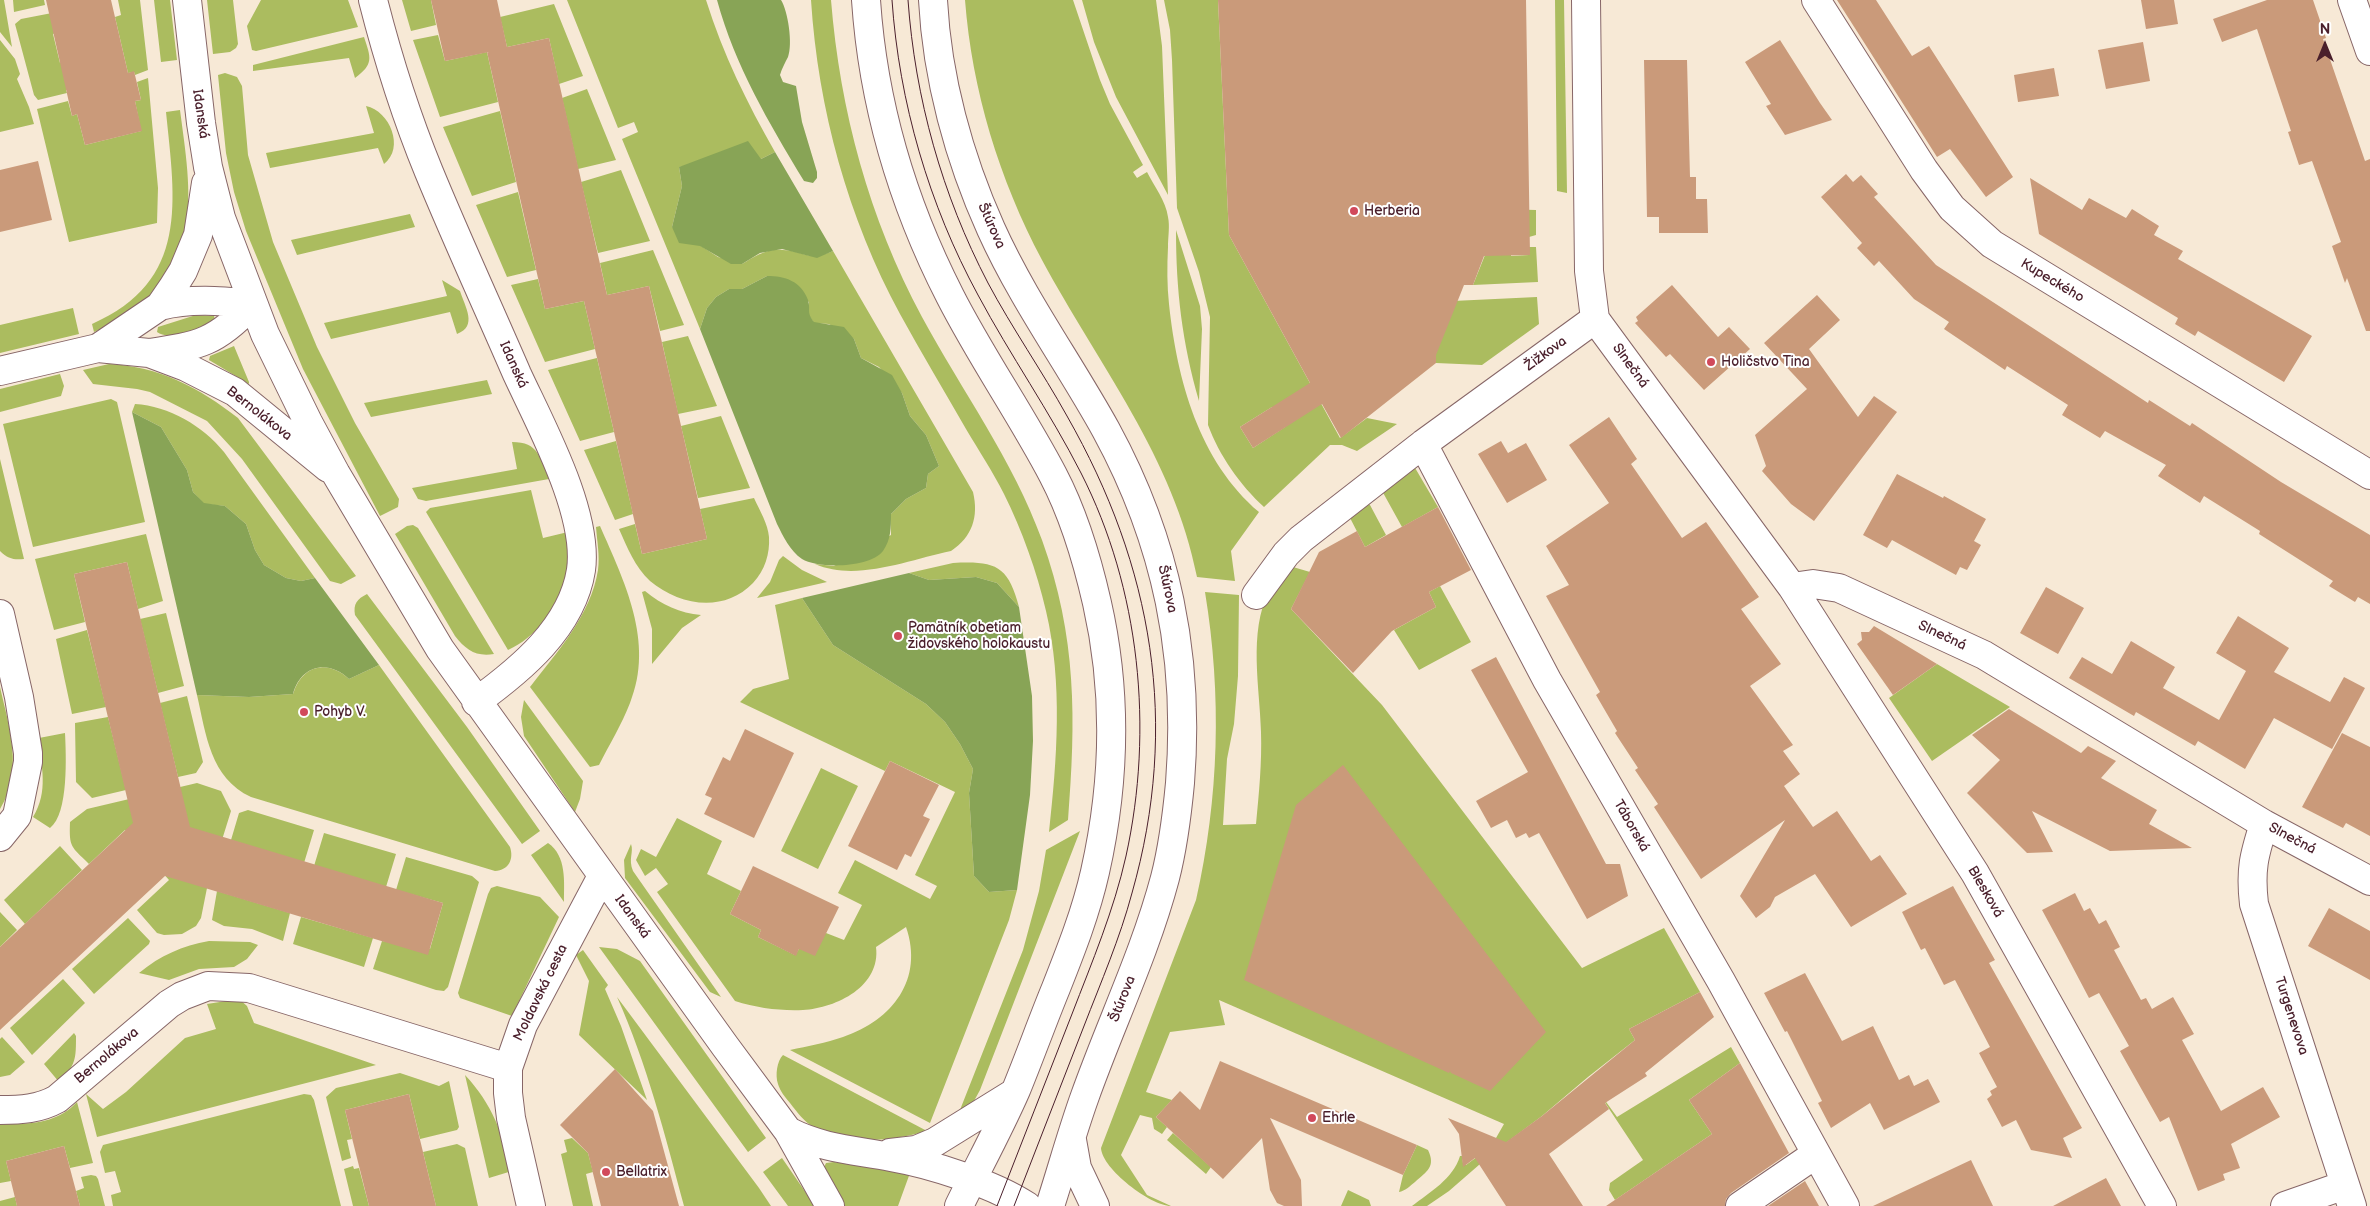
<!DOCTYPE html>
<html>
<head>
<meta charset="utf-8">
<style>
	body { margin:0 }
	#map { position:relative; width:2370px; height:1206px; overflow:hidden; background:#f7e9d6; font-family:"Balsamiq Sans",sans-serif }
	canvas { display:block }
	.north { position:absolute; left:2300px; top:20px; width:50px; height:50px; -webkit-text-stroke:4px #fff; paint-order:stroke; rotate:0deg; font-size:14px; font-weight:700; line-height:20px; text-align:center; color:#4a1f2b }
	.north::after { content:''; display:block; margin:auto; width:18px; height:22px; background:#4a1f2b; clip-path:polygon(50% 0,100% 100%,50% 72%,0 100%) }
</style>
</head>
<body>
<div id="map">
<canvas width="2370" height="1206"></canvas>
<div class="north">N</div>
</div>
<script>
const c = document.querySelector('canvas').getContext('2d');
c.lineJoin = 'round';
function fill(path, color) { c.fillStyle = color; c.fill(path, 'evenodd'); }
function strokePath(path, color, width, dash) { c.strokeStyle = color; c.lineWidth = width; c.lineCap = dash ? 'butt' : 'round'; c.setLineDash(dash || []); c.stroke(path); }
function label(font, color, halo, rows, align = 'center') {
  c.font = font + ' "Balsamiq Sans",sans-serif'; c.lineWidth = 4; c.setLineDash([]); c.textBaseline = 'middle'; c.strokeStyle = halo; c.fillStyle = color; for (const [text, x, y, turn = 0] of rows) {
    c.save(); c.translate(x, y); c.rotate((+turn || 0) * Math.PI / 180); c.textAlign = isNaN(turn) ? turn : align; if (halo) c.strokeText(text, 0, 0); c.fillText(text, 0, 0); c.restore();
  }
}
fill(new Path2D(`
	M0,0H4L12,47L0,32Z
	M13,0H44L45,5L14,12Z
	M118,0H140L148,70L135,75L134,72L128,73L115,17L121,15Z
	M154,0H170L177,60L161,62Z
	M207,0H233L238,44L236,48L230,52L213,54Z
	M261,0H348L358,27L256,51L252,50L247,26Z
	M402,0H431L436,25L411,31Z
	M567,0H706C723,54 747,103 775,152L761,159L679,167L682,186L672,227L718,257L742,264C755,256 767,248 783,250C807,251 806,262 833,251L973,492C979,517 972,537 951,551C908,560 856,582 815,564L834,566L891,535V514L906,499L926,488L928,474L939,466L926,435L910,416L902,393L879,367L861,358L854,339L829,324L814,323L808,314L809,302L767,276L742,289H729L716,297L707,308L700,329L622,139L638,132L634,122L618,128Z
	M811,0H831C840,111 869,218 922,317C962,391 1013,460 1042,540C1077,637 1076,720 1068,820L1049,832C1057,760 1063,683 1046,611C1037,572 1022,530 1004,494C993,472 979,451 966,429C944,391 921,352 900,314C848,218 818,109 811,0Z
	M965,0H1073L1100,80L1110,104L1143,165L1133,172L1137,178L1147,172C1154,186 1166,201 1168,217C1170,226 1168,237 1168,247C1167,266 1167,286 1169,304C1177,380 1199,461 1259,512L1231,551L1235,581L1197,577C1174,458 1098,364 1042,260C999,179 972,90 965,0Z
	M1082,0H1156L1162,46L1168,195L1116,97L1094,42Z
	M1164,0H1218L1229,235L1340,438L1367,418L1397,424L1357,451L1342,445H1330L1264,507C1240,485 1219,455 1208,425L1210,317L1199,272L1177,208L1172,60L1170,30ZM1272,407L1285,427L1253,448L1240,427Z
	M1555,0H1564L1567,193L1557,191Z
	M554,4L583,76L559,84L549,38L507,47L500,17Z
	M52,13L58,32L53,34L60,63L66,62L72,89L66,90L67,93L38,100L34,95L15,24L21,19Z
	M438,35L445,61L487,52L498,102L440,117L413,40Z
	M364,37C371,58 374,64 355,78L349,58L253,71V65Z
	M0,40L15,59L20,74L17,79L29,107L34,124L0,132Z
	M225,73L237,77L242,86L248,155L273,242L317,347L355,423L399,499L398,507L380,516L303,369L246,231L234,192L226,153L218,75Z
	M148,78L158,188L157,223L69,242L37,109L68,101L72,116L77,114L85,145L141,131L135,101L141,100L137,82Z
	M587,89L616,160L578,169L562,98Z
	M366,106C390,111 405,148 384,164L378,148L270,168L266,153L374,133Z
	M180,110C185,149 193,193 185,232C183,243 177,253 172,263C153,299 131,316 94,332L92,324C190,281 175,201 166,112Z
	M500,111L516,182L472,196L443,127Z
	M621,170L650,241L598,253L581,182Z
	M518,192L536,270L507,277L476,205Z
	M1497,209L1536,210V235L1529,237L1510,228L1511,256L1529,255V247H1536L1538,282L1473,285L1491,240Z
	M410,214L415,227L297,255L291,240Z
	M1176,230L1200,306L1202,329L1199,401C1182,342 1176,290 1176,230Z
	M653,250L684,325L660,331L649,286L607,295L600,263Z
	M538,279L545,309L584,301L595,349L545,362L511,285Z
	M442,280L460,291C465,307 478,326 457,334L450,312L331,339L324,323L447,296Z
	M1537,297L1539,324L1482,365L1436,363V353L1453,301Z
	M73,308L79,334L0,353V325Z
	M196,315L214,316L215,320C203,327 170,342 157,332L158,327Z
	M688,336L717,406L678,414L662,342Z
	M234,346L249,382V384L209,360L210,356Z
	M597,358L614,432L580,441L548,370Z
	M109,364C158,366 200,388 238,418L356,576L341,584L330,581L242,459L207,421L150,392L137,389L93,384L83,370Z
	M60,374L64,386L61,396L0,412V389Z
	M487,380L492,394L371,417L364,403Z
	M111,399L117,402L145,522L33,547L3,424Z
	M135,404C169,406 203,426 224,452L315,578L301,581L286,578L264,565L255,550L246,524L225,506L204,504L193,492L187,470L161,427L132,412Z
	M721,416L750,488L698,498L681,426Z
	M616,441L633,514L615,520L584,450Z
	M512,442C539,442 540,458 549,479L426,501L418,499L412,488L517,469Z
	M0,459L24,559C14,560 8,559 0,551Z
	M1411,461L1438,507L1402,527L1381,489Z
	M531,490L543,538L568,532C570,546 571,568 566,582C556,610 535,638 508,650L426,512L430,508Z
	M754,498C760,511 768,524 769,537C770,554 765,570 753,583C724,613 680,606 650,581C635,567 627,547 619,529L635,524L642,554L707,539L700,509Z
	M1365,501L1370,505L1386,535L1365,547L1348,514Z
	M413,525L418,528L494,654C476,657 466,650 455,636L395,534L407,526Z
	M600,526C624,581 655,642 630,703C622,724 609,745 599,765L590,767L530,687C557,652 591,615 598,570C600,556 597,541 596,527Z
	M146,534L163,601L138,609L127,562L74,574L85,622L54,630L35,559Z
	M783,556L802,570L827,582L757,598L770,582L779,560Z
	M953,563C995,561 1008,565 1019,607L997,583L976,577L929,580L909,573Z
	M1293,567L1310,572L1291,609L1382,705L1582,968L1664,928L1700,992L1629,1029L1635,1040L1588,1077L1617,1117L1731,1047L1740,1063L1689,1100L1712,1134L1615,1200L1609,1190L1610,1183L1643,1160L1588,1077L1542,1116L1495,1151L1449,1191L1427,1206H1412C1430,1192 1453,1179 1460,1156H1462L1463,1163L1466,1165L1497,1142L1496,1138L1504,1124L1219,1000L1225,1025L1170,1032L1146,1092L1172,1100L1156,1117L1167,1127L1162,1134L1154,1129L1152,1118L1140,1115L1121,1155L1147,1195L1171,1206C1151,1206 1102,1169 1101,1148L1196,900C1219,797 1222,696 1205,592L1239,595L1238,676L1234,724L1227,759L1223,825L1256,824C1259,793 1262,763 1261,732C1260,688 1248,633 1269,591C1273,582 1286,574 1293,567Z
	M1440,586L1471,642L1419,670L1394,630L1436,607L1429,592Z
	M645,591C662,605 680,613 701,615L682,628L652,664V629L642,592Z
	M367,594L467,727L540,831L522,844L355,615C353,604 357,599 367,594Z
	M802,598L833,645L926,704L945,722L960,744L973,769L969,793L974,876L989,892L1017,890L1009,920L930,1123L790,1050C808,1046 826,1043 843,1037C893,1020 924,979 906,927L876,947C881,986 837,1008 803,1010C780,1011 757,1008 735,1001L657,892L668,884L656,868L645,876L636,860L641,849L656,857L677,818L722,841L707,874L741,891L730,914L761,930L758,937L795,955L799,949L826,933L844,940L862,905L838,893L855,860L930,899L937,886L915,875L955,792L890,761L885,771L740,702L753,689L789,679L775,605Z
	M166,613L184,686L158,693L140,619Z
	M87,630L106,707L72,714L56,639Z
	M1937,664L2010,707L1932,761L1889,698Z
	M379,665L510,847C514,859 509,870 495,871L251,797C210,778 206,734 197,695L249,697L293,694C302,665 327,659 349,679Z
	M0,687C9,727 24,771 0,809Z
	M187,696L203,762L196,773L178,777L160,703Z
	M524,700L583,781L580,799L575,812L524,736L521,717Z
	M108,717L126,790L92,798L76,782L75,723Z
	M65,733C66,754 69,814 50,828L33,817C49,791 41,767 39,738Z
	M821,768L858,786L818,869L781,851Z
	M197,783L221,791L231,811L207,888L201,918L196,926L182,934L164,935L157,933L137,910L169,880L125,830L89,864C71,846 69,848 70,822L87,809Z
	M248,810L314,830L304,863L231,840L239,813Z
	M1080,831L980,1090L974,1101L958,1115L1023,950L1039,891L1046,850Z
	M324,833L396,854L386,887L314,866Z
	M548,843C567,856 564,882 564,902L531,855Z
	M631,844C634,852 628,859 633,871L721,997L710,992L625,878L624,860Z
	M60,846L82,870L25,924L4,900Z
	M406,857L472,876L479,882L448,987L444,991L436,990L373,969L382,941L430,949L443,903L396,890Z
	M497,886L540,897L559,917L512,1016L460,998L458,993L488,894L491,888Z
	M217,891L290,913L283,941L252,929L224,926L212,920Z
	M0,912L17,930L0,947Z
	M301,917L373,938L364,967L293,944Z
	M128,918L150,941L149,944L94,994L72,969Z
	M209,941L250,942L258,945L247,959L234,967L199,969L169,980L139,973C161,955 182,946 209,941Z
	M599,947L617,949L640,961L766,1138L748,1152Z
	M583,950L608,985L605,989L621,1026L647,1100L579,1035L589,981L576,955Z
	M63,979L85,1003L32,1055L10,1028Z
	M617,997L759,1188L771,1206H684C665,1135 647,1064 617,997Z
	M239,999L247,1006L254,1023L376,1065L97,1137L86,1094L103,1109L126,1092L185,1038L216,1029L207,1004Z
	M74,1033L76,1036C76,1059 76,1065 59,1082L44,1064Z
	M2,1037L25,1062L10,1075L0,1077V1039Z
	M783,1055L927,1131C893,1141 846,1146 814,1127C804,1122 797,1112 790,1103C785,1097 780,1091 778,1084C775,1075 777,1061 783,1055Z
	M400,1073L439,1086L449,1081L459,1127L457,1130L420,1139L409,1094L345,1110L352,1139L347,1140L351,1158L342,1161L326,1097L336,1088Z
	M465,1075C493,1105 502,1133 512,1171L489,1178Z
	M304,1094L311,1095L314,1100L341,1206H113L111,1195L121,1192L115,1171L105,1173L100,1152L103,1145Z
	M77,1102L93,1163L70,1168L64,1146L6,1161L11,1181L0,1183V1123C27,1125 57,1124 77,1102Z
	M1173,1133L1211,1167L1206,1174L1167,1140Z
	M572,1138L588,1153L593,1172L586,1174L593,1206H573L561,1154L567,1152L564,1140Z
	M457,1144L465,1148L478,1206H436L423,1152Z
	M1417,1145L1428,1150C1436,1167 1427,1171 1415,1182C1410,1186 1405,1191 1399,1192L1403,1175Z
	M782,1158L815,1206H788L763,1172Z
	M834,1162L910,1173L898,1206H842L823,1169L826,1163Z
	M353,1166L354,1169L359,1168L369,1206H353L344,1169Z
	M91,1175L96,1176L98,1179L105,1206H80L76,1191L84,1188L81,1177Z
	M1348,1190L1369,1200L1371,1206H1341Z
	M15,1197L17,1206H0V1201Z`), '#abbc5f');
fill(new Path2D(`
	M717,0H781C788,11 793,44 788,57C785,63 782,68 780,75L783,82L796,86L802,122L817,172V178L813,183L804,181C769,123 735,66 717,0Z
	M748,141L761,159L775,152L833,251L817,258L782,249L760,253L742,264H731L700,246L679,243L672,227L682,186L679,167Z
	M767,276C785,276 801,281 808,300C811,310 806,312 814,322L844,327L854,339L861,358L892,375L902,393L910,416L926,435L939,466L928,474L926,488L906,499L891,514C891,528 891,539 883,551C870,568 818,569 802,559C790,551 783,536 777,524L700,329L707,308L716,297L729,289H742Z
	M132,412L161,427L187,470L193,492L204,503L225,506L246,524L255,550L264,565L286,578L301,581L315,578L379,665L349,679C328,659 301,665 293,694L249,697L197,695Z
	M909,573L929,580L976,577L997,583L1019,607L1032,696L1033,741L1030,795L1017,890L989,892L974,876L969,793L973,769L960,744L945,722L926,704L833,645L802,598Z`), '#88a456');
fill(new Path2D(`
	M46,0H111L128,73L134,71L141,100L135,101L142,131L85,145L77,114L72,116Z
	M431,0H497L507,47L549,38L607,295L649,286L707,539L642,554L584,301L545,309L487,52H489L445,61Z
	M1218,0H1526L1530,255L1484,256L1473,285H1464L1436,355V363L1341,438L1322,404L1253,448L1240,427L1310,383L1229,235Z
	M1837,0H1876L1912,56L1929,46L2013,177L1986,197L1950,149L1937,157Z
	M2141,0H2174L2178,24L2146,29Z
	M2267,0H2313L2326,38L2323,39L2365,161L2370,159V331H2366L2347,278L2345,283L2332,246L2341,242L2312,161L2299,165L2288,132L2291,131L2257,29L2222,42L2213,19Z
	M1780,40L1820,103L1832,120L1785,135L1766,106L1771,104L1745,62Z
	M2143,42L2150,81L2106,89L2098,50Z
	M1644,60H1687L1690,177H1696V199H1707L1708,233H1659V217H1647Z
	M2054,68L2059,96L2018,102L2014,75Z
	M38,161L52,220L0,232V170Z
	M1846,174L1853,182L1861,175L1878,194L1874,197L1936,265L2148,403L2149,400L2190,426L2192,423L2281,482L2370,535V604L2358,597L2355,602L2329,586L2333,581L2259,534L2260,531L2204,496L2200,503L2158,476L2166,465L2105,431L2100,438L2062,415L2068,405L2007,366L2005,370L1944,329L1949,322L1914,299L1879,261L1874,266L1857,248L1862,243L1821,197Z
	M2030,178L2082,210L2089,198L2126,218L2132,209L2159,226L2154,235L2183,251L2178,259L2312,336L2284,382L2198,331L2195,336L2175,324L2178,318L2039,234Z
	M1672,285L1718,337L1729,327L1750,349L1704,390L1670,354L1666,357L1635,323L1638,321L1636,317Z
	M1817,295L1840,320L1809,349L1858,417L1874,396L1897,412L1814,521L1791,504L1762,471L1766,466L1755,435L1807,389L1764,343Z
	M1609,417L1637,459L1631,464L1682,538L1706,522L1759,597L1741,609L1781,664L1750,686L1793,745L1783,751L1800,774L1784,786L1813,827L1837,811L1871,861L1880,855L1907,894L1851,927L1815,874L1775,897L1770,907L1756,918L1740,896L1785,820L1701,879L1654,807L1658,804L1635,770L1638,768L1615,733L1617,731L1596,695L1600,692L1546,596L1569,585L1546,546L1609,503L1569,445Z
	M1501,441L1508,453L1526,443L1547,480L1507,503L1478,454Z
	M1897,474L1943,498L1944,496L1986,519L1974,541L1981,545L1967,570L1960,567L1956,575L1892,540L1887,548L1863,535Z
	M1438,507L1471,570L1429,592L1436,607L1392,631L1353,673L1291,609L1319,552L1357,531L1365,547Z
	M127,562L190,827L443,903L428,955L165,876L0,1030V947L133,823L74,574Z
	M2046,587L2084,608L2058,654L2020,633Z
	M2238,616L2289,648L2274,672L2330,702L2344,677L2365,688L2332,749L2274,718L2245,769L2198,741L2195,746L2136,712L2134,716L2069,678L2082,657L2112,674L2131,641L2175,667L2163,688L2219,720L2246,671L2216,653Z
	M1874,626L1937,664L1893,695L1857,644L1862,640L1861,632H1869Z
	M1496,657L1606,864H1620L1628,896L1587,919L1539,833L1529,838L1526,833L1516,838L1507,820L1491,828L1476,801L1528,772L1471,670Z
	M2009,709L2081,753L2088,746L2116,761L2101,778L2157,810L2149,824L2192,848L2110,851L2032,811L2053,852L2027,853L1967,793L2000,760L1972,735Z
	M745,729L794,753L754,838L704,814L712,798L705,795L723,757L730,761Z
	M2342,733L2370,747V836L2346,823L2343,828L2302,807Z
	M890,761L939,785L923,816L930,819L911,857L905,854L897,870L848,846Z
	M1343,765L1546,1032L1490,1091L1451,1073L1450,1071L1449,1073L1244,980L1296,805Z
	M753,866L839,907L815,956L799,949L796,956L758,937L761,930L730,914Z
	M1953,886L1995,960L1989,963L2082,1128L2063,1138L2072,1158L2031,1150L2016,1120L2002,1127L1987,1099L1992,1095L1990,1091L1997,1087L1979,1053L1990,1047L1955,980L1944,985L1925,948L1921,950L1902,912Z
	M2075,893L2084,911L2090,908L2099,924L2106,920L2120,947L2114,950L2141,1000L2146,998L2152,1009L2173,997L2194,1034L2182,1040L2221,1111L2263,1087L2280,1117L2231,1144L2240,1168L2223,1174L2225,1180L2198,1191L2169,1117L2160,1122L2120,1051L2129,1046L2099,993L2089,998L2061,945L2042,910Z
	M2329,908L2370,931V980L2308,946Z
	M1805,973L1842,1041L1873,1026L1899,1080L1909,1075L1914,1086L1928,1079L1940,1102L1884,1130L1870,1103L1831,1128L1818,1103L1822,1101L1787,1031L1785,1032L1764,993Z
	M1700,992L1714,1017L1645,1073L1647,1076L1605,1103L1609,1109L1549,1154L1583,1206H1506L1475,1158L1463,1167L1459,1134L1448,1118L1506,1142L1542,1116L1635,1040L1629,1029Z
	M1220,1061L1417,1145L1403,1175L1270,1118L1301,1180L1302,1206H1284L1277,1203L1270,1190L1262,1138L1223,1179L1156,1117L1180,1091L1200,1110Z
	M1740,1063L1789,1153L1731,1193L1726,1199L1725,1206H1606L1712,1134L1689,1100Z
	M615,1069L653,1111L679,1206H601L588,1153L560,1125Z
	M409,1094L436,1206H369L345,1110Z
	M64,1146L80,1206H17L6,1161Z
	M1971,1160L1993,1206H1873Z
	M2106,1178L2121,1206H2053Z
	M1805,1181L1819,1206H1768Z`), '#ca9a7a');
const minor = new Path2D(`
	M187,0L201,123L208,167L221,218L265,334L308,422L336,474L440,649L725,1046L788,1131L830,1206
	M373,0C388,59 406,116 429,172C457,240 488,307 517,374C541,426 589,513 581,570C572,628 520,670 476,702
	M866,0C873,103 903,204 950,296C981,357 1021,414 1053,475C1074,515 1087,559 1097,603C1117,691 1115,783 1095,872C1086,912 1071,950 1056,988C1042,1022 1030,1056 1016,1090C999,1129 978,1167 959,1206
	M933,0C937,78 959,158 991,229C1023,300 1069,363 1106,430C1167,542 1190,657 1180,783C1177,815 1173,847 1165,878C1145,953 1111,1023 1085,1096C1072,1132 1062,1169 1050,1206
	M1586,0L1589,271L1595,319L1792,587L1916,781L1975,873L2162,1206
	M1816,0L1924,170L1952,208L1992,244L2370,475
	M2352,0L2370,51
	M160,306C191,298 221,301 252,304
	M98,348L160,306L173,287L183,271L198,235L206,183
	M149,353C199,346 217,342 252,304
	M0,371L98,348L149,353L186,367L235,392L328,468
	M1423,444L1547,680L1721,981L1845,1206
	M1792,587L1813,584L1839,588L1984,655L2264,824L2370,881
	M1256,595L1286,554L1301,539L1423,444L1595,319
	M0,614L19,697L28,753V762L17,816L0,837
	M2264,824C2254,855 2250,870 2254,904L2352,1206
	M0,1110C21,1110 39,1109 57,1099L169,1004L182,996L208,986L249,988L508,1068
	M788,1131C823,1149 854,1150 891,1157C931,1164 994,1184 1027,1206
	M1072,1140L1077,1168L1095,1206
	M890,1153L916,1150L935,1142L1014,1093
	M531,1206L511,1118L508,1093V1068L523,1025L602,876
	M1740,1206L1816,1154
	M2285,1206L2345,1185`);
strokePath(minor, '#876667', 30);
strokePath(minor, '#fff', 28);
strokePath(new Path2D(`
	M892,0C899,102 929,205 978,295C1010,355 1050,412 1081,473C1140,589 1154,729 1126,856C1114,910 1092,962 1072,1014C1047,1078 1022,1142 997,1206
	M908,0C915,98 942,195 988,283C1012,328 1042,371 1067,416C1153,567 1180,724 1132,893C1120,938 1101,982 1084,1026C1061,1086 1037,1146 1014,1206`), '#4a1f2b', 1);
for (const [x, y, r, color] of [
	[1354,211,5,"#d1495b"],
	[1711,362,5,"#d1495b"],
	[898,636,5,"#d1495b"],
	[304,712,5,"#d1495b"],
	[1312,1118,5,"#d1495b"],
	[606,1172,5,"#d1495b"]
]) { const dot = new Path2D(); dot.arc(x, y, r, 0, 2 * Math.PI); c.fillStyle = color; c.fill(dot); strokePath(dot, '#fff', 2); }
label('14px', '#4a1f2b', '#fff', [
	["Idanská",200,114,82],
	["Štúrova",991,226,66],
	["Kupeckého",2052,281,31],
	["Žižkova",1546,354,-36],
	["Idanská",513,365,66],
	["Slnečná",1630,366,54],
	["Bernolákova",259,414,38],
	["Štúrova",1167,589,78],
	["Slnečná",1942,636,25],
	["Táborská",1631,826,60],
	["Slnečná",2292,839,28],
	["Blesková",1985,892,60],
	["Idanská",632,917,54],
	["Moldavská cesta",541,993,-64],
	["Štúrova",1123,999,-68],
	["Turgenevova",2291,1016,72],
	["Bernolákova",107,1056,-40]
]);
label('14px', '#4a1f2b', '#fff', [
	["Herberia",1364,211],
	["Holičstvo Tina",1721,362],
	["Pamätník obetiam",908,628],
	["židovského holokaustu",908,644],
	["Pohyb V.",314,712],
	["Ehrle",1322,1118],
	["Bellatrix",616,1172]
], 'left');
</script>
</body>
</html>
